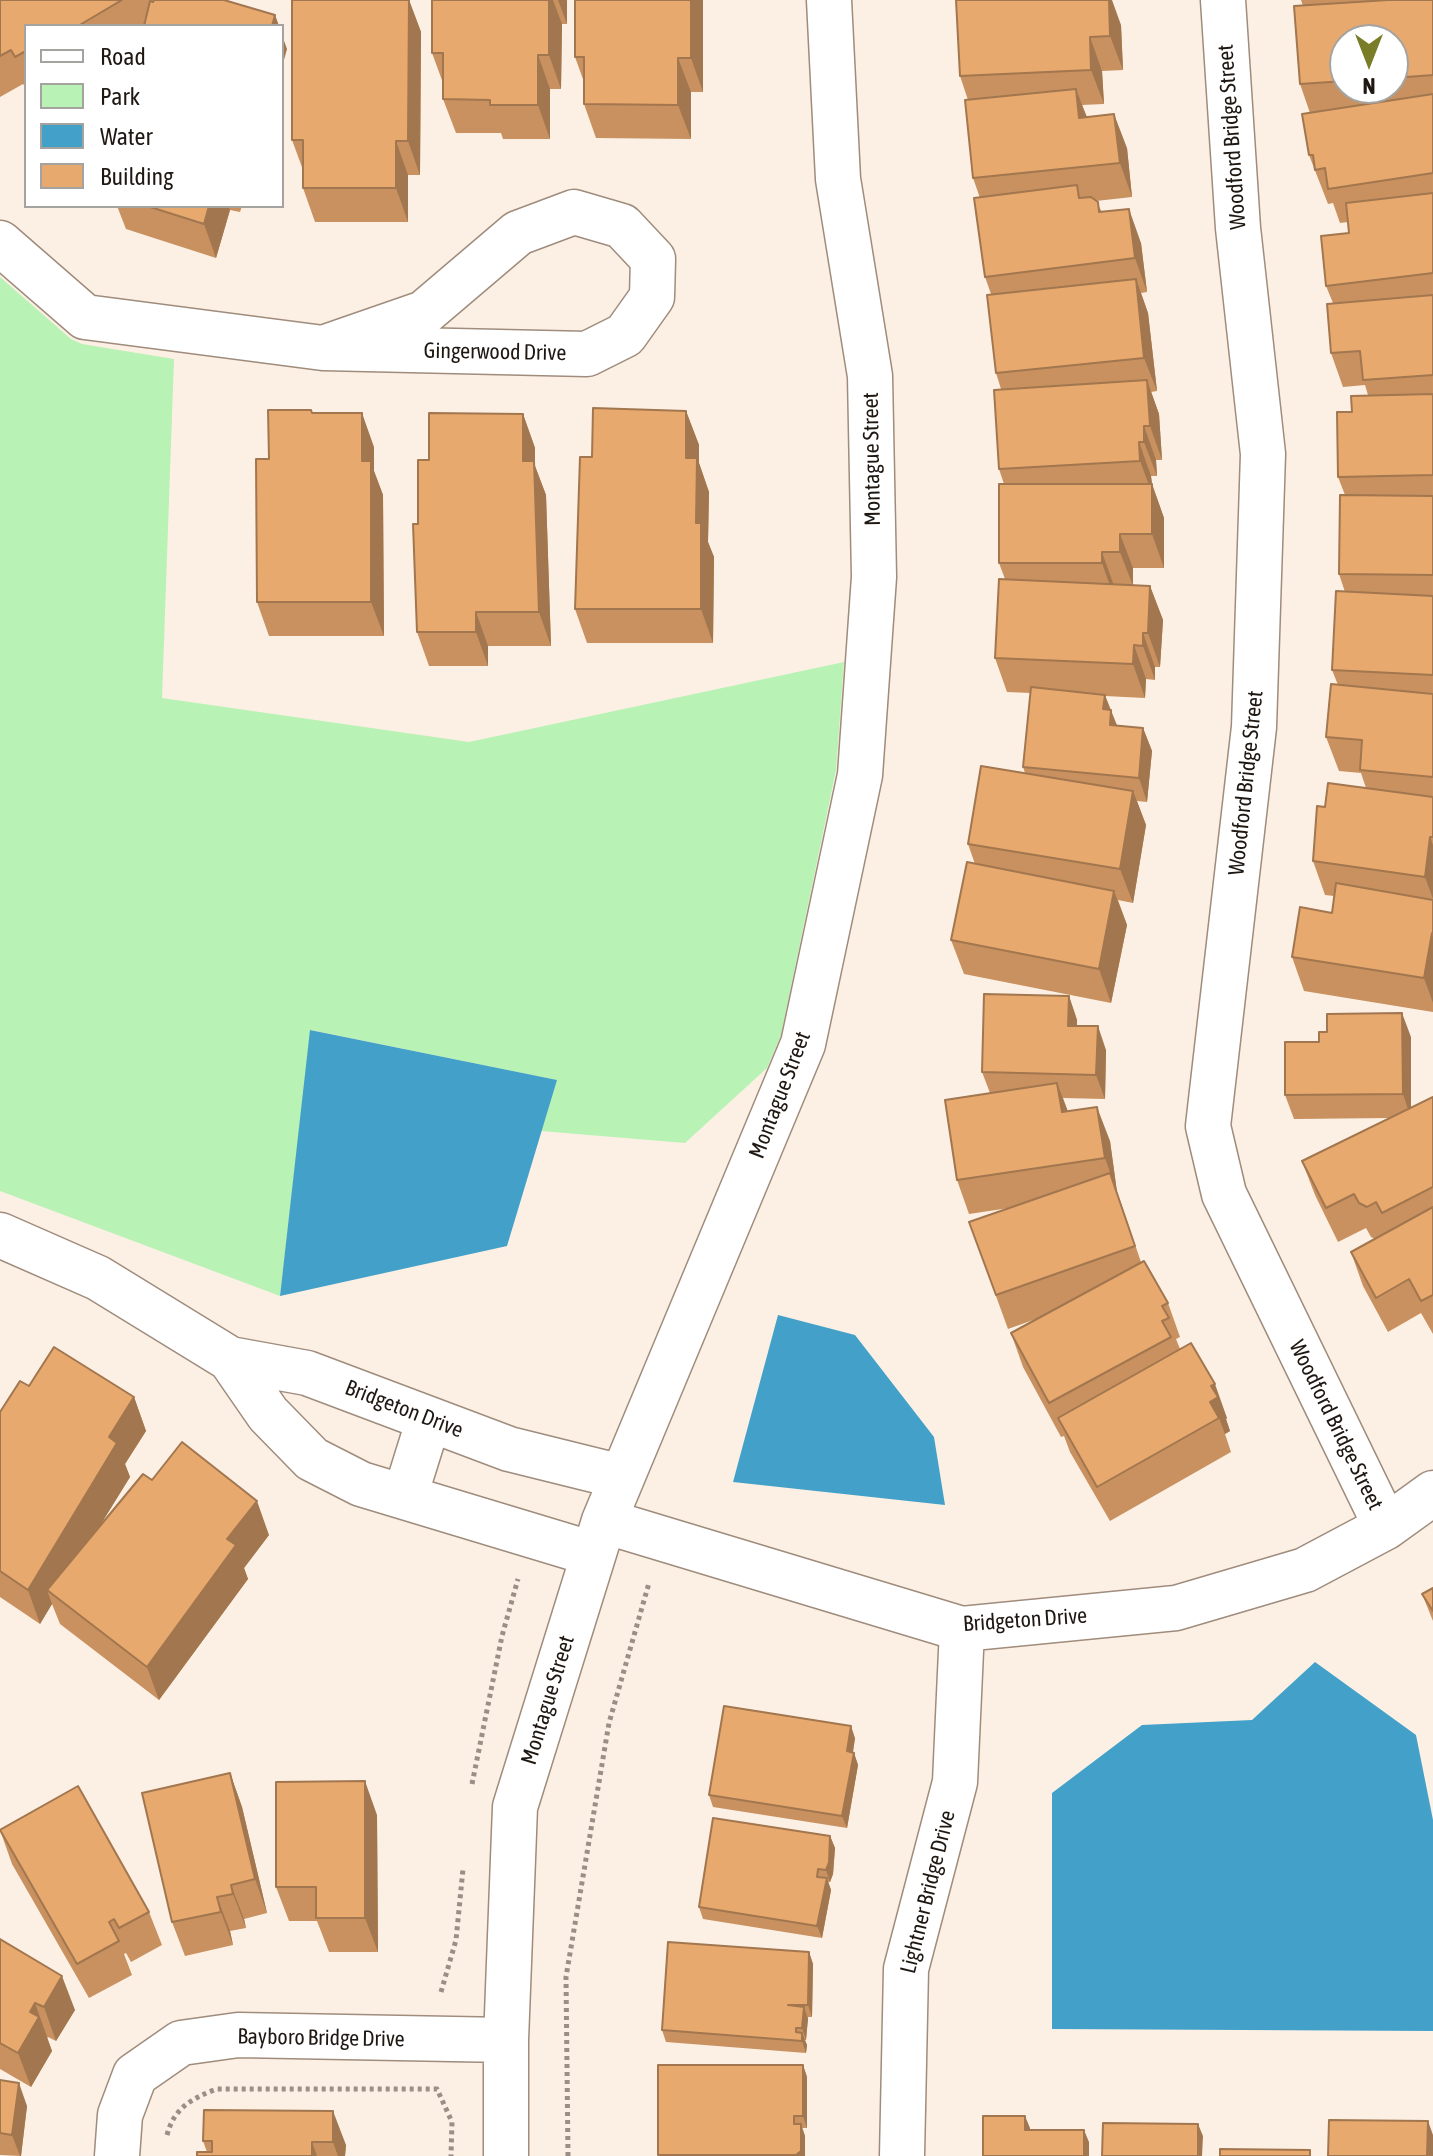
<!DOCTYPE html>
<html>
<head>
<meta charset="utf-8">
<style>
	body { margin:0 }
	#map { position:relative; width:1433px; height:2156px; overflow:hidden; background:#fcf0e5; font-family:"Asap Condensed",sans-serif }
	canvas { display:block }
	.legend { position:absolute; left:24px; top:24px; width:260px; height:184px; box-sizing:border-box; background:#fff; border:2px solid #a5a3a0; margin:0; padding:10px 14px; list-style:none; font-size:24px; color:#1f1812 }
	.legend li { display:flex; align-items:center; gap:16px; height:40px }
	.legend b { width:40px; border:2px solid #a5a3a0 }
	.north { position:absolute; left:1329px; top:24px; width:80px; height:80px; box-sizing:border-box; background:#fff; border:2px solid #a5a3a0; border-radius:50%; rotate:180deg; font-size:22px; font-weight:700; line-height:32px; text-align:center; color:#1f1812 }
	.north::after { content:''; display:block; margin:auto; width:28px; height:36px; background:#7a7d27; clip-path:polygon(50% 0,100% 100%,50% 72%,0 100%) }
</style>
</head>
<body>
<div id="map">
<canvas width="1433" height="2156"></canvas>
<ul class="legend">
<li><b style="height:10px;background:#fff"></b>Road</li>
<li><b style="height:22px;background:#b9f2b5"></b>Park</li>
<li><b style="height:22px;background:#43a0c9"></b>Water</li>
<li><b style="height:22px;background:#e8a96f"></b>Building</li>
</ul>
<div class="north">N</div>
</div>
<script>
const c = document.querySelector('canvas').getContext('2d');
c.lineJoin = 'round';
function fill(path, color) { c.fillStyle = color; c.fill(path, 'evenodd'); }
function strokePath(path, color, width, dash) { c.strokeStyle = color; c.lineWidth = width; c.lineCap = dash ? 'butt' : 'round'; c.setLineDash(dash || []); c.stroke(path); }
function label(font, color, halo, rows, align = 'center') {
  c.font = font + ' "Asap Condensed",sans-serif'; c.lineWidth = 6; c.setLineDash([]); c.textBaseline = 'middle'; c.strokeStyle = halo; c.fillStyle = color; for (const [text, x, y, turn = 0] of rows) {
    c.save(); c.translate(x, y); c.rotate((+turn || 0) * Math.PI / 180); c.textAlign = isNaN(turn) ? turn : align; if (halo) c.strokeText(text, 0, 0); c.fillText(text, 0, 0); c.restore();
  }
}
fill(new Path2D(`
	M0,277L71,339L82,344L174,359L162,698L469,742L844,662L836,770L781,1035L767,1068L685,1143L541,1131L556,1080L311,1030L280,1296L0,1191Z`), '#b9f2b5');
fill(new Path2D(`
	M310,1030L557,1080L507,1246L280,1296Z
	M778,1315L855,1335L934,1437L945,1505L733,1482Z
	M1315,1662L1416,1735L1433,1820V2031L1052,2029V1793L1142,1725L1252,1720Z`), '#43a0c9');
const minor = new Path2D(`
	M1223,0L1238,228L1263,454L1254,727L1208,1126L1224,1194L1386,1527
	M0,243L85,317L323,348L587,354L625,335L652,297L653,259L622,226L574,212L518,233L424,313L323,348
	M0,1235L98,1278L230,1359L307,1373L509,1449L622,1477
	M230,1359L268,1414L312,1459L361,1484L593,1554
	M405,1496L429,1419
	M604,1521L962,1629L1176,1608L1305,1570L1386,1527L1433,1493
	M117,2156L120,2115L135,2075L181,2043L238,2035L506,2040
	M506,2156V2040L515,1807L604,1521L803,1044L860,775L874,577L870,376L838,179L829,0
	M902,2156L906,1969L955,1782L962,1629`);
strokePath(minor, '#9f8c7c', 47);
strokePath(new Path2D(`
	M472,1784L502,1636L518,1579
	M441,1992L456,1940L463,1869
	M167,2135C174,2108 192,2098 217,2089H437L452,2122L451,2156
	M568,2156L566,1977L609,1723L649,1583`), '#998f86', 5, [4, 4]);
strokePath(minor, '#fff', 44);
fill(new Path2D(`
	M0,0H224L275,15L279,26H26V88L23,84L0,97Z
	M409,0L421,32L420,175H408V222H315L303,188V170L292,140Z
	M432,0H567V24H562L561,89H550V139H503L501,133H456L443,99V83L432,53Z
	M703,0V92H691V139L596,138L584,104V82L575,57Z
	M1301,0H1433V1012L1304,991L1292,957L1332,913L1334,896L1325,895L1313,861L1325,807L1366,788L1361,773L1339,771L1326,737L1338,685L1332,670L1345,592L1339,574L1345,495L1338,477L1352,412L1368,395L1365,385L1343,387L1331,353L1333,303L1326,286L1349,233L1348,222L1340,223L1333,203L1328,204L1309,155L1310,113L1300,84L1303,6ZM1345,40H1393V88H1345Z
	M1121,25L1123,70L1102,71L1104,104L1082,105L1087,117L1127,148L1132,197L1096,201L1102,212L1141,243L1147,292L1141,293L1148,313L1157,391L1151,392L1159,414L1162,460H1156L1157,476H1151L1152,484L1164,518V568H1133V586H1150L1163,620L1160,667H1155V680L1146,679L1145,698L1105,696L1117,725L1143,728L1152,751L1147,802L1137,801L1146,825L1133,903L1118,900L1127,925L1111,1003L964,974L951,940L975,864L968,844L1025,773L1023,767L1031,693L1007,692L995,658L1005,579L999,563L1004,484L999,469L1001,389L996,373L991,294L985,277L980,198L973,178L968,100L960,76Z
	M117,206H242L240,212L230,210L216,258L126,229Z
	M686,411L699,445V463L709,492L708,542L714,557L713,643H587L575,609L592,457Z
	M312,413L374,447V471L383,495L384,636H269L257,602L269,459Z
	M523,414L535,448V466L546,495L551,646H488V666H429L417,632L429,460Z
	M1069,996L1077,1020V1026L1106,1050L1105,1099L1063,1098L1068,1112L1110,1141L1117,1192L1141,1262L1168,1303L1180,1337L1176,1339L1180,1349L1227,1418L1226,1419L1230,1431L1225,1434L1231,1452L1110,1521L1070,1452L1064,1436L1061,1437L1023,1367L1011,1333L1036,1319L1008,1329L969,1222L1009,1208L969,1214L957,1180L990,1093L982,1072Z
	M1411,1037V1108L1433,1097V1334L1421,1313L1388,1332L1363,1286L1351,1252L1375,1239L1371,1237L1366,1228L1338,1242L1315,1195L1302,1161L1390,1118L1294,1119L1285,1095L1319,1042Z
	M29,1386L134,1397L146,1431L125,1464L130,1477L99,1527L152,1480L269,1535L244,1568L248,1579L159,1700L60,1624L52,1604L40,1624L0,1597V1412Z
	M1433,1588V1621L1422,1594Z
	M855,1738L853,1753H854L858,1765L847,1828L713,1807L709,1795Z
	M230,1773L242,1807L267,1913L244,1919L246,1928L230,1931L233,1945L185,1956L172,1922Z
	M377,1815L378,1952H329L317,1921H289L276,1887Z
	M0,1830L149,1912L162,1945L131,1962L126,1953L124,1954L132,1975L89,1998L12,1864Z
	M830,1836L835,1848L833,1874L830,1882H828L831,1890L822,1938L703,1919L699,1907Z
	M0,1939L75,2010L56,2041L48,2037L47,2038L52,2051L31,2087L0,2069Z
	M809,1952L813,1964L812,2017H808L806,2040H805L807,2045L806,2053L666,2042L662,2030Z
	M803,2065L807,2077V2128H802L805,2136V2156H659Z
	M0,2080L27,2106L21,2156L0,2155Z
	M204,2110L346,2145L345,2156H197L207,2152L203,2141Z`), '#c8915f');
fill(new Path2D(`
	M409,0L421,32L420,175L408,141Z
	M549,0H553L562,24L561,89L549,55Z
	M558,0H567V24Z
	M691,0H703V92L691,58Z
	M1109,0H1112L1121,25L1123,70L1110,36Z
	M275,15L279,26H272Z
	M282,35L287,49L282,67Z
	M1090,37L1102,71L1104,104L1091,70Z
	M538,55L550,89V139L538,105Z
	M678,58L691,92V139L678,105Z
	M1076,89L1089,123L1079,118Z
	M1114,114L1127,148L1132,197L1120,163Z
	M396,141L408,175V222L396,188Z
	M209,206H228L230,210L216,258L204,224Z
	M1129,209L1141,243L1147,292L1135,258Z
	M1136,279L1148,313L1157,391L1144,358Z
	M1147,380L1159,414L1162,460L1150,426Z
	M686,411L699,445V463L709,492L708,542L714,557L713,643L701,609L696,523L686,458Z
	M362,413L374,447V471L383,495L384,636L371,602L362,461Z
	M523,414L535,448V466L546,495L551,646L539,612L523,461Z
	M1144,426L1156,460L1157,476L1144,442Z
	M1139,442L1151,476L1152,484L1164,518V568L1152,534V493L1140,461Z
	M1120,534L1133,568V586L1120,552Z
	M1102,552L1114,586V597L1102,563Z
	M1150,586L1163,620L1160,667L1148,633Z
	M476,612L488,646V666L476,632Z
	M1143,633L1155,667V680L1143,646Z
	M1134,645L1146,679L1145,698L1133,664Z
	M1105,695L1120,734L1119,748L1103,709Z
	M1143,728L1152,751L1147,802L1139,778Z
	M1133,791L1146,825L1133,903L1120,869Z
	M1430,837L1433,845V899L1425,877Z
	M1114,891L1127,925L1111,1003L1099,969Z
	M1432,933L1433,937V1003L1424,978Z
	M1069,996L1077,1020L1076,1049L1068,1026Z
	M1402,1013L1411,1037V1118L1403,1094Z
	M1098,1026L1106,1050L1105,1099L1096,1075Z
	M1057,1083L1070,1117L1062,1112Z
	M1097,1107L1110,1141L1117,1192L1105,1158Z
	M1215,1384L1227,1418L1226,1419L1230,1431L1225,1434L1219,1418L1210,1402L1211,1386Z
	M134,1397L146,1431L125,1464L130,1477L56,1597L47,1590L52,1604L40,1624L28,1590L109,1437Z
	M257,1501L269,1535L244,1568L248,1579L159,1700L147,1667L227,1539Z
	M851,1726L855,1738L851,1763L847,1751Z
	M854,1753L858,1765L847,1828L842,1816Z
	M230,1773L242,1807L267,1913L255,1879Z
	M365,1781L377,1815L378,1952L365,1918Z
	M830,1836L835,1848L833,1874L830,1882L826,1870Z
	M827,1878L831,1890L822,1938L817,1926Z
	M231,1885L244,1919L246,1928L233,1894Z
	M217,1897L230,1931L233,1945L221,1912Z
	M809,1952L813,1964L812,2017L808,2005Z
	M62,1976L75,2010L56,2041L44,2007Z
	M35,2003L52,2051L31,2087L18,2053L30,2012Z
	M804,2007L808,2019L806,2040L802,2028Z
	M802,2033L807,2045L806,2053L802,2041Z
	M803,2065L807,2077V2128L803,2116Z
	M19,2083L27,2106L21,2156H20L12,2135Z
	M333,2111L346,2145L345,2156H338L333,2142Z
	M1025,2116L1030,2128V2142L1025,2130Z
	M1428,2121L1433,2135V2156H1427Z
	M801,2124L805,2136V2156H796Z
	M1198,2124L1203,2136L1202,2156H1198Z
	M1084,2130L1089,2142V2156H1084Z
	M312,2142L317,2156H312Z`), '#a2764e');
const building = new Path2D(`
	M0,0H122L78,26H26V51L15,57L11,50L0,56Z
	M154,0H224L275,15L272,26H144L150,1L153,2Z
	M292,0H409L408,141H396V188H303V140H292Z
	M432,0H549V55H538V105H490V100L443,99V53H432Z
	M575,0H691V58H678V105L584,104V57H575Z
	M956,0H1109L1110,36L1090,37L1091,70L960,76Z
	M1388,0H1433V75L1393,78V40H1345V81L1300,84L1294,6Z
	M1076,89L1079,118L1114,114L1120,163L973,178L965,100Z
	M1433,94V173L1328,189L1325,168L1315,170L1313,155H1309L1302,114Z
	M1077,185L1079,198L1091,197L1098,202L1099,212L1129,209L1135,258L985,277L974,198Z
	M1433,193V273L1326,286L1321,236L1349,233L1346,203Z
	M147,206H209L204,224Z
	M1136,279L1144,358L996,373L987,295Z
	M1433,295V375L1363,380L1360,351L1331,353L1327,304Z
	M1147,380L1150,426H1144V442H1139L1140,461L999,469L994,390Z
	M1433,394V475L1338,477L1337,412H1352L1351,396Z
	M593,408L686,411V458H697L696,523H701V609H575L580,457H592Z
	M268,410H311L312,413H362V461H371V602H257L256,459H269Z
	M429,413L523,414V461H534L539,612H476V632H417L413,524H418V460H429Z
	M999,484H1152V534H1120V552H1102V563H999Z
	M1340,495L1433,496V575L1339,574Z
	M999,579L1150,586L1148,633H1143V646L1134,645L1133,664L995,658Z
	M1336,591L1433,596V675L1332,670Z
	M1331,684L1433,694V777L1360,770L1362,740L1326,737Z
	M1031,687L1105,695L1103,709L1111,710L1110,725L1143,728L1139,778L1023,767Z
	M981,766L1133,791L1120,869L968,844Z
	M1328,783L1433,797V837H1430L1425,877L1313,861L1317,806L1325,807Z
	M967,862L1114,891L1099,969L951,940Z
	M1336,883L1433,900V933H1432L1424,978L1292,957L1300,907L1332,913Z
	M984,994L1069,996L1068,1026H1098L1096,1075L982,1072Z
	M1402,1013L1403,1094L1285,1095V1042H1319V1032H1327V1014Z
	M1057,1083L1062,1112L1097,1107L1105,1158L957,1180L945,1100Z
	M1433,1097V1187L1382,1213L1376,1202L1367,1207L1359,1203L1354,1194L1326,1208L1302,1161Z
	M1110,1173L1135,1246L996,1295L969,1222Z
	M1433,1207V1295L1421,1301L1409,1279L1376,1298L1351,1252Z
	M1144,1261L1168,1303L1162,1306L1169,1318L1162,1321L1171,1337L1049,1403L1011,1333Z
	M1191,1343L1215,1384L1211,1386L1218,1397L1210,1402L1219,1418L1097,1487L1058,1418Z
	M54,1347L134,1397L109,1437L117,1443L28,1590L0,1571V1412L20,1381L29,1386Z
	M182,1442L257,1501L227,1539L236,1545L147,1667L47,1590L143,1474L152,1480Z
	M1433,1588V1611L1422,1594Z
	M724,1706L851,1726L847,1751L854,1753L842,1816L709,1795Z
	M230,1773L255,1879L231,1885L233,1894L217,1897L221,1912L172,1922L142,1793Z
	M365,1781V1918H316V1887H276V1782Z
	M78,1786L149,1912L119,1928L114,1919L109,1922L119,1941L77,1964L0,1830Z
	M713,1818L830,1836L829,1862L826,1870L818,1869L817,1877L827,1878L817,1926L699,1907Z
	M0,1939L62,1976L44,2007L35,2003L30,2012L39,2017L18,2053L0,2043Z
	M668,1942L809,1952L808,2005H788L804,2007L802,2028H796V2032L802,2033V2041L662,2030Z
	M658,2065H803V2116H794V2124H801V2151L796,2155H658Z
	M0,2080L19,2083L12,2135L0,2133Z
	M204,2110L333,2111V2142H312V2156H197V2152H212V2141H203Z
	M983,2116H1025V2130H1084V2156H983Z
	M1329,2120L1428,2121L1427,2156H1328Z
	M1103,2123L1198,2124V2156H1102Z
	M1220,2149L1310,2150V2156H1220Z`);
fill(building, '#e8a96f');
strokePath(building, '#a2764e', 2);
label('22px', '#1f1812', '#fff', [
	["Woodford Bridge Street",1232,137,-94],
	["Gingerwood Drive",495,352,1],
	["Montague Street",872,459,-91],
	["Woodford Bridge Street",1246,783,-84],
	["Montague Street",780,1095,-69],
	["Bridgeton Drive",404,1409,21],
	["Woodford Bridge Street",1336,1425,64],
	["Bridgeton Drive",1025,1620,-4],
	["Montague Street",548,1700,-73],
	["Lightner Bridge Drive",928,1892,-76],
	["Bayboro Bridge Drive",321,2038,1]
]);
</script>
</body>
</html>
